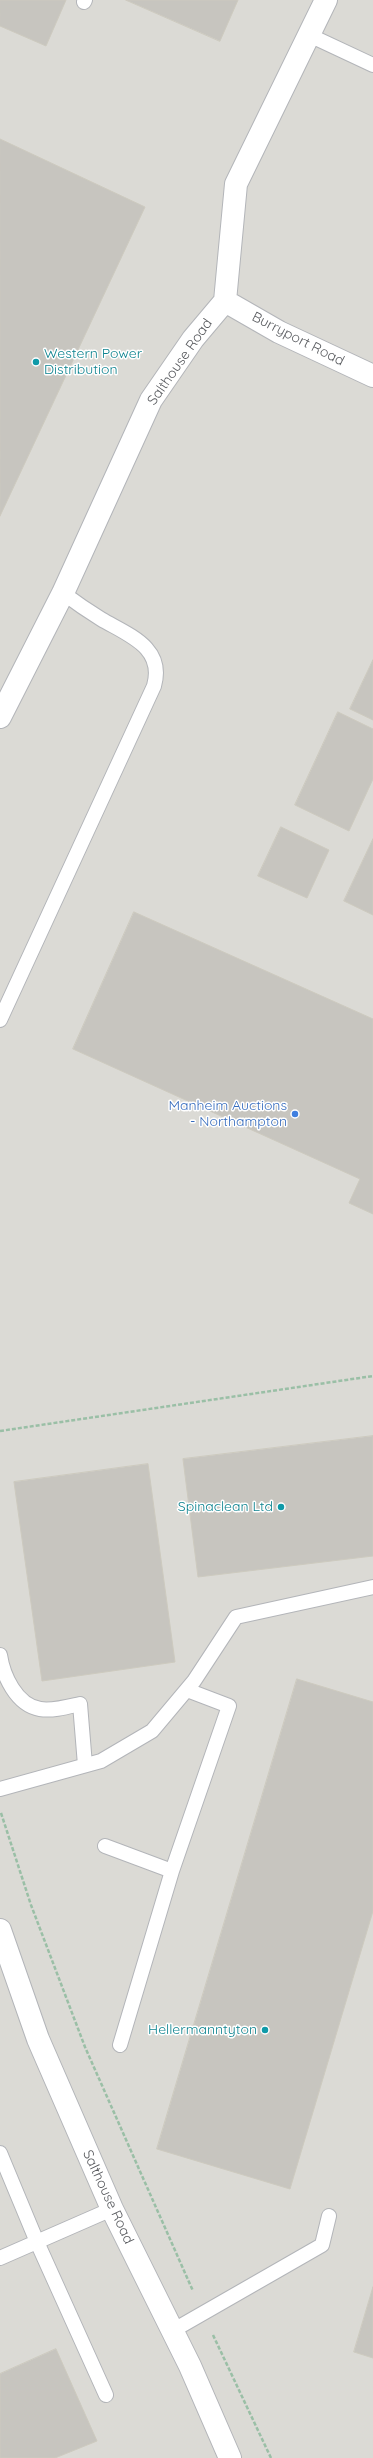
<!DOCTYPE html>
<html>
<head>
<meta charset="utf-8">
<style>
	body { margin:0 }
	canvas { display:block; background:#eae8e0 }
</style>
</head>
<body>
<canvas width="373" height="2458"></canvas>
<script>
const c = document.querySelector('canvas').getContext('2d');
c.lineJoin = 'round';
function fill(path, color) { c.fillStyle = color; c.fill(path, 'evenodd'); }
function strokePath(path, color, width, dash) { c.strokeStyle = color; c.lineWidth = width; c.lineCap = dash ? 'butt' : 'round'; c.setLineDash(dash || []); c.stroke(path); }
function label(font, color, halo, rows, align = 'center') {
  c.font = font + ' Quicksand,sans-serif'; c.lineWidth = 3; c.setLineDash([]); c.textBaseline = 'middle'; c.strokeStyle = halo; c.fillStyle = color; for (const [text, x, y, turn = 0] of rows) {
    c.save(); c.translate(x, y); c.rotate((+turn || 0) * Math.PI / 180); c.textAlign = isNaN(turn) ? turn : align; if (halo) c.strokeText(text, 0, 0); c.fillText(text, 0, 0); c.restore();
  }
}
fill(new Path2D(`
	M0,0H373V2458H0Z`), '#dbdad5');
const building = new Path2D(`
	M0,0H66L46,46L0,26Z
	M126,0H238L220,41Z
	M0,139L145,207L0,516Z
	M373,660V720L350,709Z
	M338,712L373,729V779L349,831L295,805Z
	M281,827L329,850L307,898L258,876Z
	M373,839V915L344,901Z
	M134,912L373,1019V1214L349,1203L360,1179L73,1049Z
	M373,1436V1556L198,1577L183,1459Z
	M148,1464L175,1662L42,1681L14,1482Z
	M297,1679L373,1702V1911L290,2189L157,2149Z
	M373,2287V2358L354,2352Z
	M56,2349L97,2441L55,2458H0V2374Z`);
fill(building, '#c7c5bf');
strokePath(building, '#cdcabf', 1);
const service = new Path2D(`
	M84,2L85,0
	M309,35L373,65
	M0,1020L154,686C165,647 128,635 101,619C88,611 75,602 63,593
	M0,1655C3,1675 16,1705 40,1709C53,1711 67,1707 80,1704L85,1765
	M0,1789L101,1761L152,1731L194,1681L236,1617L373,1587
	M105,1846L172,1871
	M120,2045L172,1871L229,1706L187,1690
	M0,2153L37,2242L106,2395
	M0,2258L112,2209
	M172,2331L322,2245L329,2216`);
const minor = new Path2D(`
	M225,301L279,332L373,376
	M0,717L63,593L151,400L193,339L225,301L236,184L326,0
	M0,1930L38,2039L112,2209L190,2366L230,2458`);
strokePath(service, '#b3b5b9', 16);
strokePath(minor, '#b3b5b9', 24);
strokePath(new Path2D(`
	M0,1431L373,1376
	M1,1813L31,1905L85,2047L193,2291
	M213,2335L271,2458`), '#9abfa6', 2.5, [4, 2]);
strokePath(service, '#fff', 14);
strokePath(minor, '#fff', 22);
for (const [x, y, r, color] of [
	[36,362,4,"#0f9aa8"],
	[295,1114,4,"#3f7fe0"],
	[281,1507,4,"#0f9aa8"],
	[265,2030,4,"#0f9aa8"]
]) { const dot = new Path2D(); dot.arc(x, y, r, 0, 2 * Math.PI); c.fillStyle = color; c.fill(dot); strokePath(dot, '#fff', 1.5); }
label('14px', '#595b5f', '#fff', [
	["Burryport Road",298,339,27],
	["Salthouse Road",180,362,-55],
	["Salthouse Road",108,2197,65]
]);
label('14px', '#0d838f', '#fff', [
	["Western Power",44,354,"left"],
	["Distribution",44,370,"left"],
	["Spinaclean Ltd",273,1507],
	["Hellermanntyton",257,2030]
], 'right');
label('14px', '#366cbe', '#fff', [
	["Manheim Auctions",287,1106],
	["- Northampton",287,1122]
], 'right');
</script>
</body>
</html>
